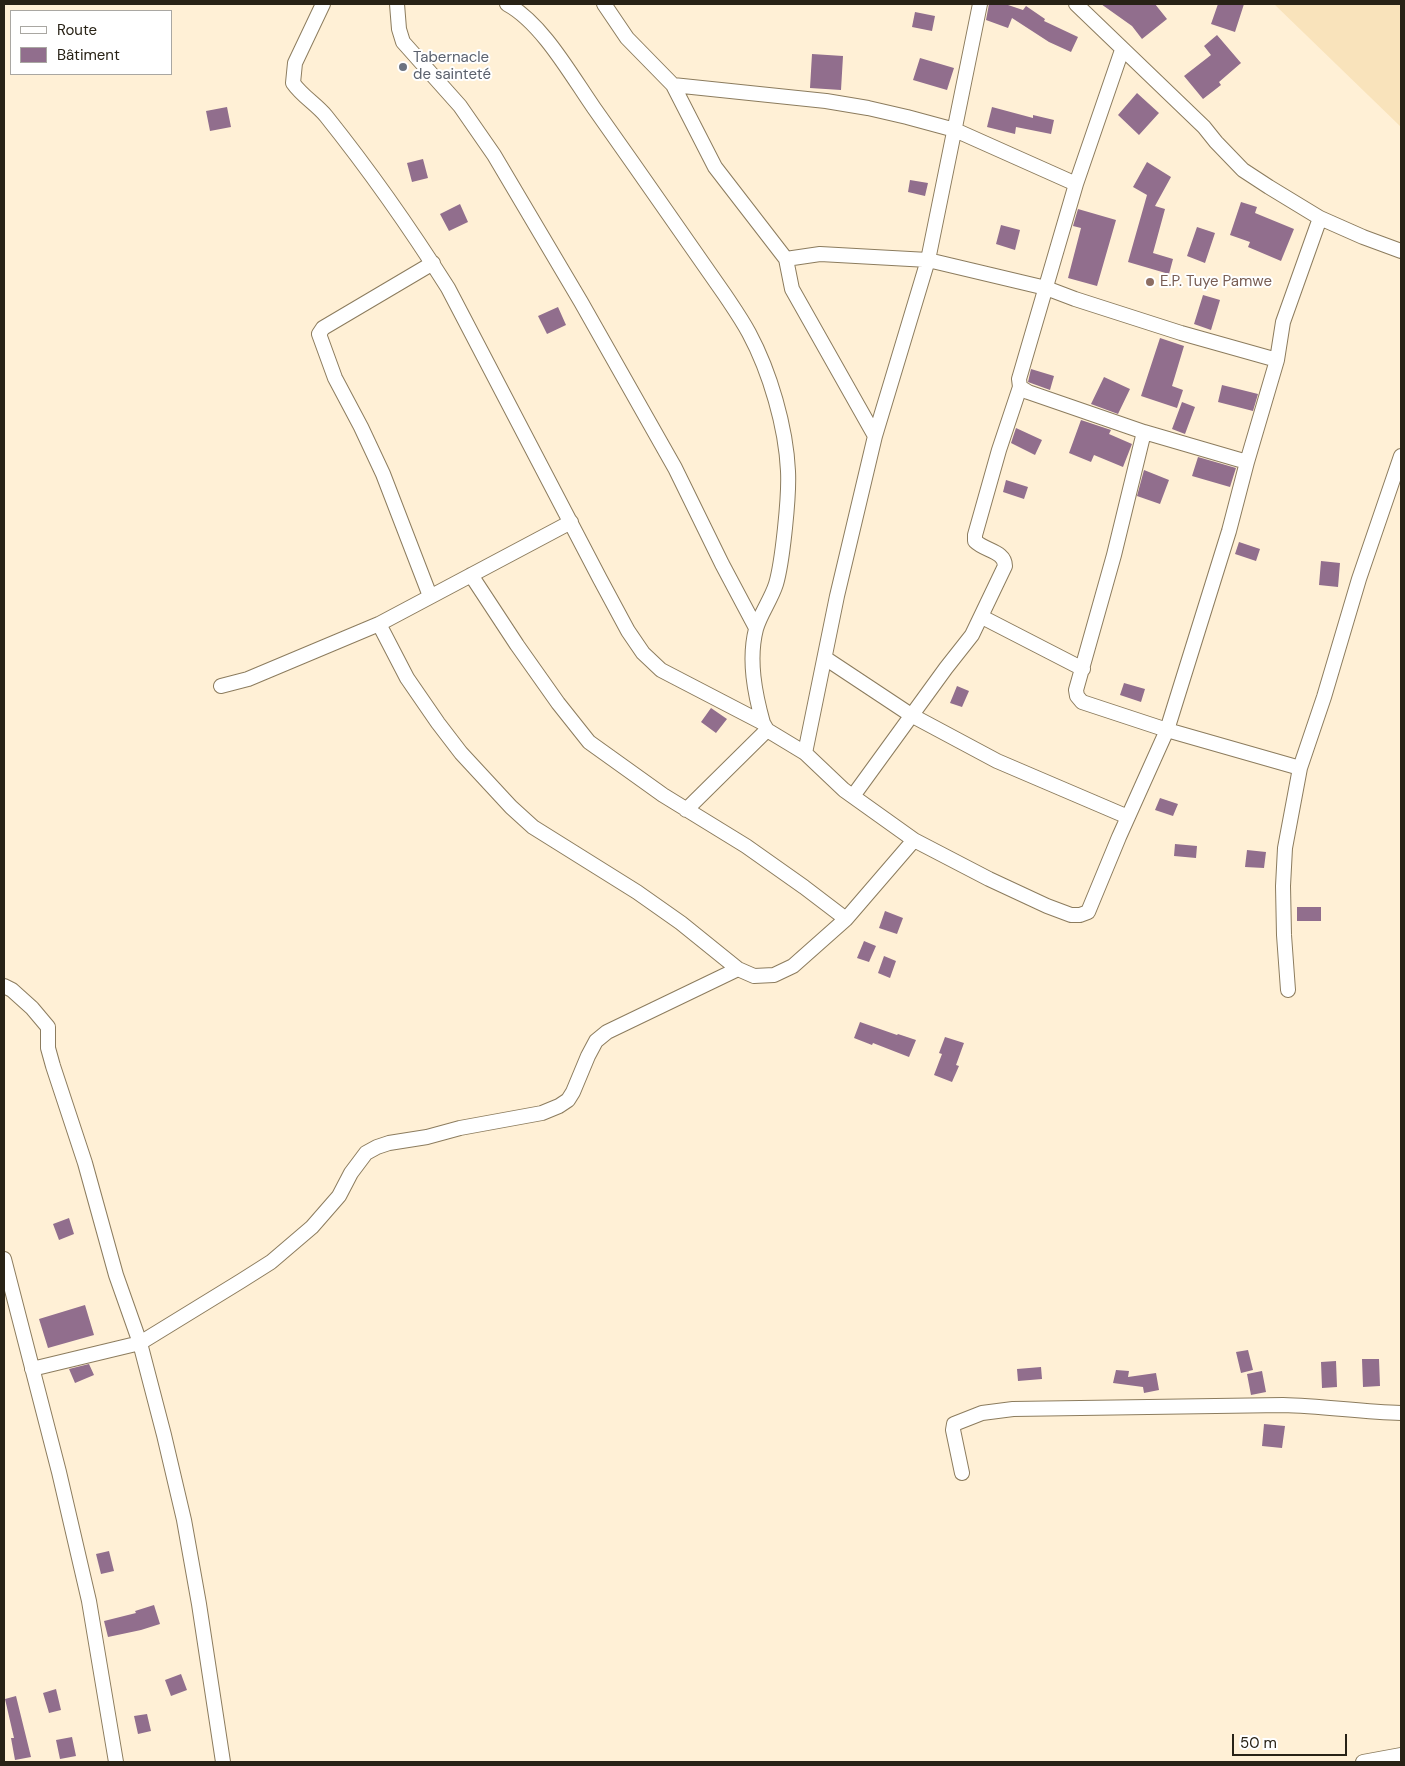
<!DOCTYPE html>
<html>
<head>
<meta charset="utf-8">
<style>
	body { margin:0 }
	#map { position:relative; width:1405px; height:1766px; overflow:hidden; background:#fff0d6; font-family:"DM Sans",sans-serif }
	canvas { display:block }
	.frame { position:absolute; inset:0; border:5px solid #282216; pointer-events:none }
	.legend { position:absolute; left:10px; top:10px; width:162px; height:65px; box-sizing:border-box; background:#fff; border:1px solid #a9a7a2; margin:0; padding:6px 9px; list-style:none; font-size:15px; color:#282216 }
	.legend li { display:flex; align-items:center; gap:10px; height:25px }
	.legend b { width:25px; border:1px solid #a9a7a2 }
	.scale { position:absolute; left:1232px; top:1734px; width:115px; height:22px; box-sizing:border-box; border:2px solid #282216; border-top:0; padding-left:6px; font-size:15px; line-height:18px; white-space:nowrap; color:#282216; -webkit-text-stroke:4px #fff; paint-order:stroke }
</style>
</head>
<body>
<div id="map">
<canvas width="1405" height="1766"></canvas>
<div class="frame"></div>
<ul class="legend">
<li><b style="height:6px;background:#fff"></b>Route</li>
<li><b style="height:14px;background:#916e8d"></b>Bâtiment</li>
</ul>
<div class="scale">50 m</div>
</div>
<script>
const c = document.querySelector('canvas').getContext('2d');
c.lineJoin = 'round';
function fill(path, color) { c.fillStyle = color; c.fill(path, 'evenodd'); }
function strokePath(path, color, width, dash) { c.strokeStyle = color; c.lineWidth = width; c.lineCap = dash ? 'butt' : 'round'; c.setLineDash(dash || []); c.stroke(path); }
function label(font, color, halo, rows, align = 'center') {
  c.font = font + ' "DM Sans",sans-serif'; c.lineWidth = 4; c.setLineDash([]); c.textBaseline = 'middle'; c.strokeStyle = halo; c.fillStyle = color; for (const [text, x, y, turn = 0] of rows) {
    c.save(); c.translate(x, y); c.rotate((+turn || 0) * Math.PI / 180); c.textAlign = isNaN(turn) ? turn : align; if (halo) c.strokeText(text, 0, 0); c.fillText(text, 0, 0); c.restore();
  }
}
fill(new Path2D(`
	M1274,4H1401V127Z`), '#f9e3bb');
fill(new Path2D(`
	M989,4H1005L1023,10L1026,6L1045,19L1044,21L1078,37L1071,52L1049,42L1012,18L1008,28L986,20Z
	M1101,4H1155L1167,19L1142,39L1132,26Z
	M1218,4H1244L1235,32L1211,24Z
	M915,12L935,16L932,31L912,27Z
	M1217,35L1241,63L1219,82L1221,85L1203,99L1184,76L1211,55L1204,46Z
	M812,54L843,56L841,90L810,88Z
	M920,58L954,68L947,90L913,80Z
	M1137,93L1159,113L1139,135L1118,115Z
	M227,107L231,127L210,131L206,111Z
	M992,107L1033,118V115L1054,120L1051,134L1016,127L1015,134L987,127Z
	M423,159L428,178L412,182L407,163Z
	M1147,162L1171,177L1155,206L1165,209L1153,253L1173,259L1169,274L1128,262L1147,195L1133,187Z
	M910,180L928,183L925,196L908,192Z
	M1241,202L1257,207L1255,213L1294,229L1281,261L1248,247L1250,242L1230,235Z
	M460,204L468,222L449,231L440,214Z
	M1078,209L1116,220L1097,286L1068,278L1081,228L1073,226Z
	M1001,225L1020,230L1015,250L996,244Z
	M1197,227L1215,233L1205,263L1187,256Z
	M1203,295L1220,300L1211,330L1194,324Z
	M558,307L566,325L547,334L538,316Z
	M1160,338L1184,346L1172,386L1183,390L1177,408L1141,396Z
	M1031,369L1054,376L1050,390L1028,382Z
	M1104,377L1130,389L1118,414L1091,404Z
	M1222,385L1258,394L1253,411L1218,402Z
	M1182,402L1195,407L1185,434L1172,429Z
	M1081,420L1111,430L1109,434L1132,444L1123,467L1094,455L1091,462L1069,453Z
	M1016,428L1042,440L1035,455L1011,443Z
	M1198,457L1236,468L1230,487L1192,476Z
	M1144,470L1169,480L1160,504L1137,496Z
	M1006,480L1028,487L1024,499L1003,492Z
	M1239,542L1260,549L1256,561L1235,554Z
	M1321,561L1340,563L1338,587L1319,585Z
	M1124,683L1145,689L1141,702L1120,695Z
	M957,686L969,691L962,707L950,703Z
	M711,708L727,719L716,733L701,722Z
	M1160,798L1178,804L1173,816L1155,810Z
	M1175,844L1197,846L1196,858L1174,856Z
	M1247,850L1266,852L1264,868L1245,867Z
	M1297,907H1321V921H1297Z
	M885,911L903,918L897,934L879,928Z
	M864,941L876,946L869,962L857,958Z
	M884,956L896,961L890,978L878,973Z
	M860,1022L897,1035L898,1034L916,1040L909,1057L873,1043L872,1045L854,1038Z
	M945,1037L964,1043L956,1065L959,1066L952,1082L934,1075L942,1054L939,1053Z
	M69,1218L74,1234L59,1240L53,1224Z
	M85,1305L94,1335L48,1348L39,1319Z
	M1248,1350L1253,1370L1241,1373L1236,1352Z
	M1362,1359H1379L1380,1386L1363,1387Z
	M1336,1361L1337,1387L1322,1388L1321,1362Z
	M89,1364L94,1375L75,1383L69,1369Z
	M1041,1367L1042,1379L1018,1381L1017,1369Z
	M1116,1370L1129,1371L1128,1377L1156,1373L1159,1390L1144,1393L1143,1387L1113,1383Z
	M1262,1371L1266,1392L1251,1395L1247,1374Z
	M1264,1424L1285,1426L1282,1448L1262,1446Z
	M109,1551L114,1571L101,1574L96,1554Z
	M154,1605L160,1624L141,1630L108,1637L104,1621L136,1613L135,1611Z
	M181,1674L187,1690L171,1696L165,1680Z
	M56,1689L61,1710L49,1713L43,1693Z
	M16,1696L31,1757L15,1760L11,1738H14L5,1699Z
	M147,1714L151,1731L138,1734L134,1716Z
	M72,1737L76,1756L60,1759L56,1740Z`), '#916e8d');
const street = new Path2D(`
	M323,4L295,63L293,83C302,96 316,104 326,116C370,171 410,228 448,288L600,579L628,631L643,653L661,670L763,723L767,730L805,753L844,790L914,840L989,879L1047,906L1071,915H1080L1088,912L1119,837L1167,730L1229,531L1247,462L1277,360L1283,322L1320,218
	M397,4L399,29L403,42L460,106L494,155L581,302L675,468L722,564L756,628
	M507,4C542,23 571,75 594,108C638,170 681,232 725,295C733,307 742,320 749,333C770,372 786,427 788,471C789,490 787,509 785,528C783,546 781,567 776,584C771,600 760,614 756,629C748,660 755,694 763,723
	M604,4L627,38L673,85L715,167L786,259L792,289L875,436
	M1076,4L1204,127L1216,142L1243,170L1269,187L1320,218L1363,237L1401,251
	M1122,50L1076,184L1019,379L1020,387L1028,392L1144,432L1247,462
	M673,85L826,101L868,108L907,117L955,130L1076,184
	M786,259L820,254L928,260L1046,288L1075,299L1181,333L1277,360
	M1144,432L1114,555L1076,690L1077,696L1082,702L1167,730L1300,768
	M471,575L517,645L558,703L589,742L663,795L746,846L804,887L846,919
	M430,596L383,474L361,427L335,378L319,334L323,328L433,263
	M982,617L1083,669
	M379,624L407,678L438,723L461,753L511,807L533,827L637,892L681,923L738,969L754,976L774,975L793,966L846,919L914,840
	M825,658L911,715L997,761L1128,817
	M221,686L248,679L379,624L571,522
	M805,753L837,596L875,436L928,260L980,4
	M853,796L946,668L972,635L1005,566C1005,551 985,551 975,541V535L999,450L1020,387
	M686,810L767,730
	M4,986L12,990L32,1008L48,1027V1048L53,1066L85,1163L116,1275L140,1343L164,1435L184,1520L199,1604L223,1762
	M1288,990L1284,935L1283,886L1285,848L1300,768L1324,697L1359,579L1401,456
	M4,1259L59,1472L89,1601L116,1762
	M32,1369L140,1343L241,1281L271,1262L312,1227L339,1196L351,1173L366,1153L377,1147L389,1143L427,1137L460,1128L542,1113L559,1106L568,1100L573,1092L588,1056L596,1041L607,1032L738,969
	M962,1473L953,1430L954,1424L982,1413L1013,1409L1283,1405C1323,1406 1362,1412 1401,1413
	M1363,1762L1401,1755`);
strokePath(street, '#8c7c5e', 16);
strokePath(street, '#fff', 14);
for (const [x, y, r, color] of [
	[403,67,5,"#6b7280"],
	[1150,282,5,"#8d6e63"]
]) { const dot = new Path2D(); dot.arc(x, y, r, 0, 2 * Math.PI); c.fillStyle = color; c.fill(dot); strokePath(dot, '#fff', 2); }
label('15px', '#5b616d', '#fff', [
	["Tabernacle",413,58],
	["de sainteté",413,75]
], 'left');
label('15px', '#785e54', '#fff', [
	["E.P. Tuye Pamwe",1160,282]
], 'left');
</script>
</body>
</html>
